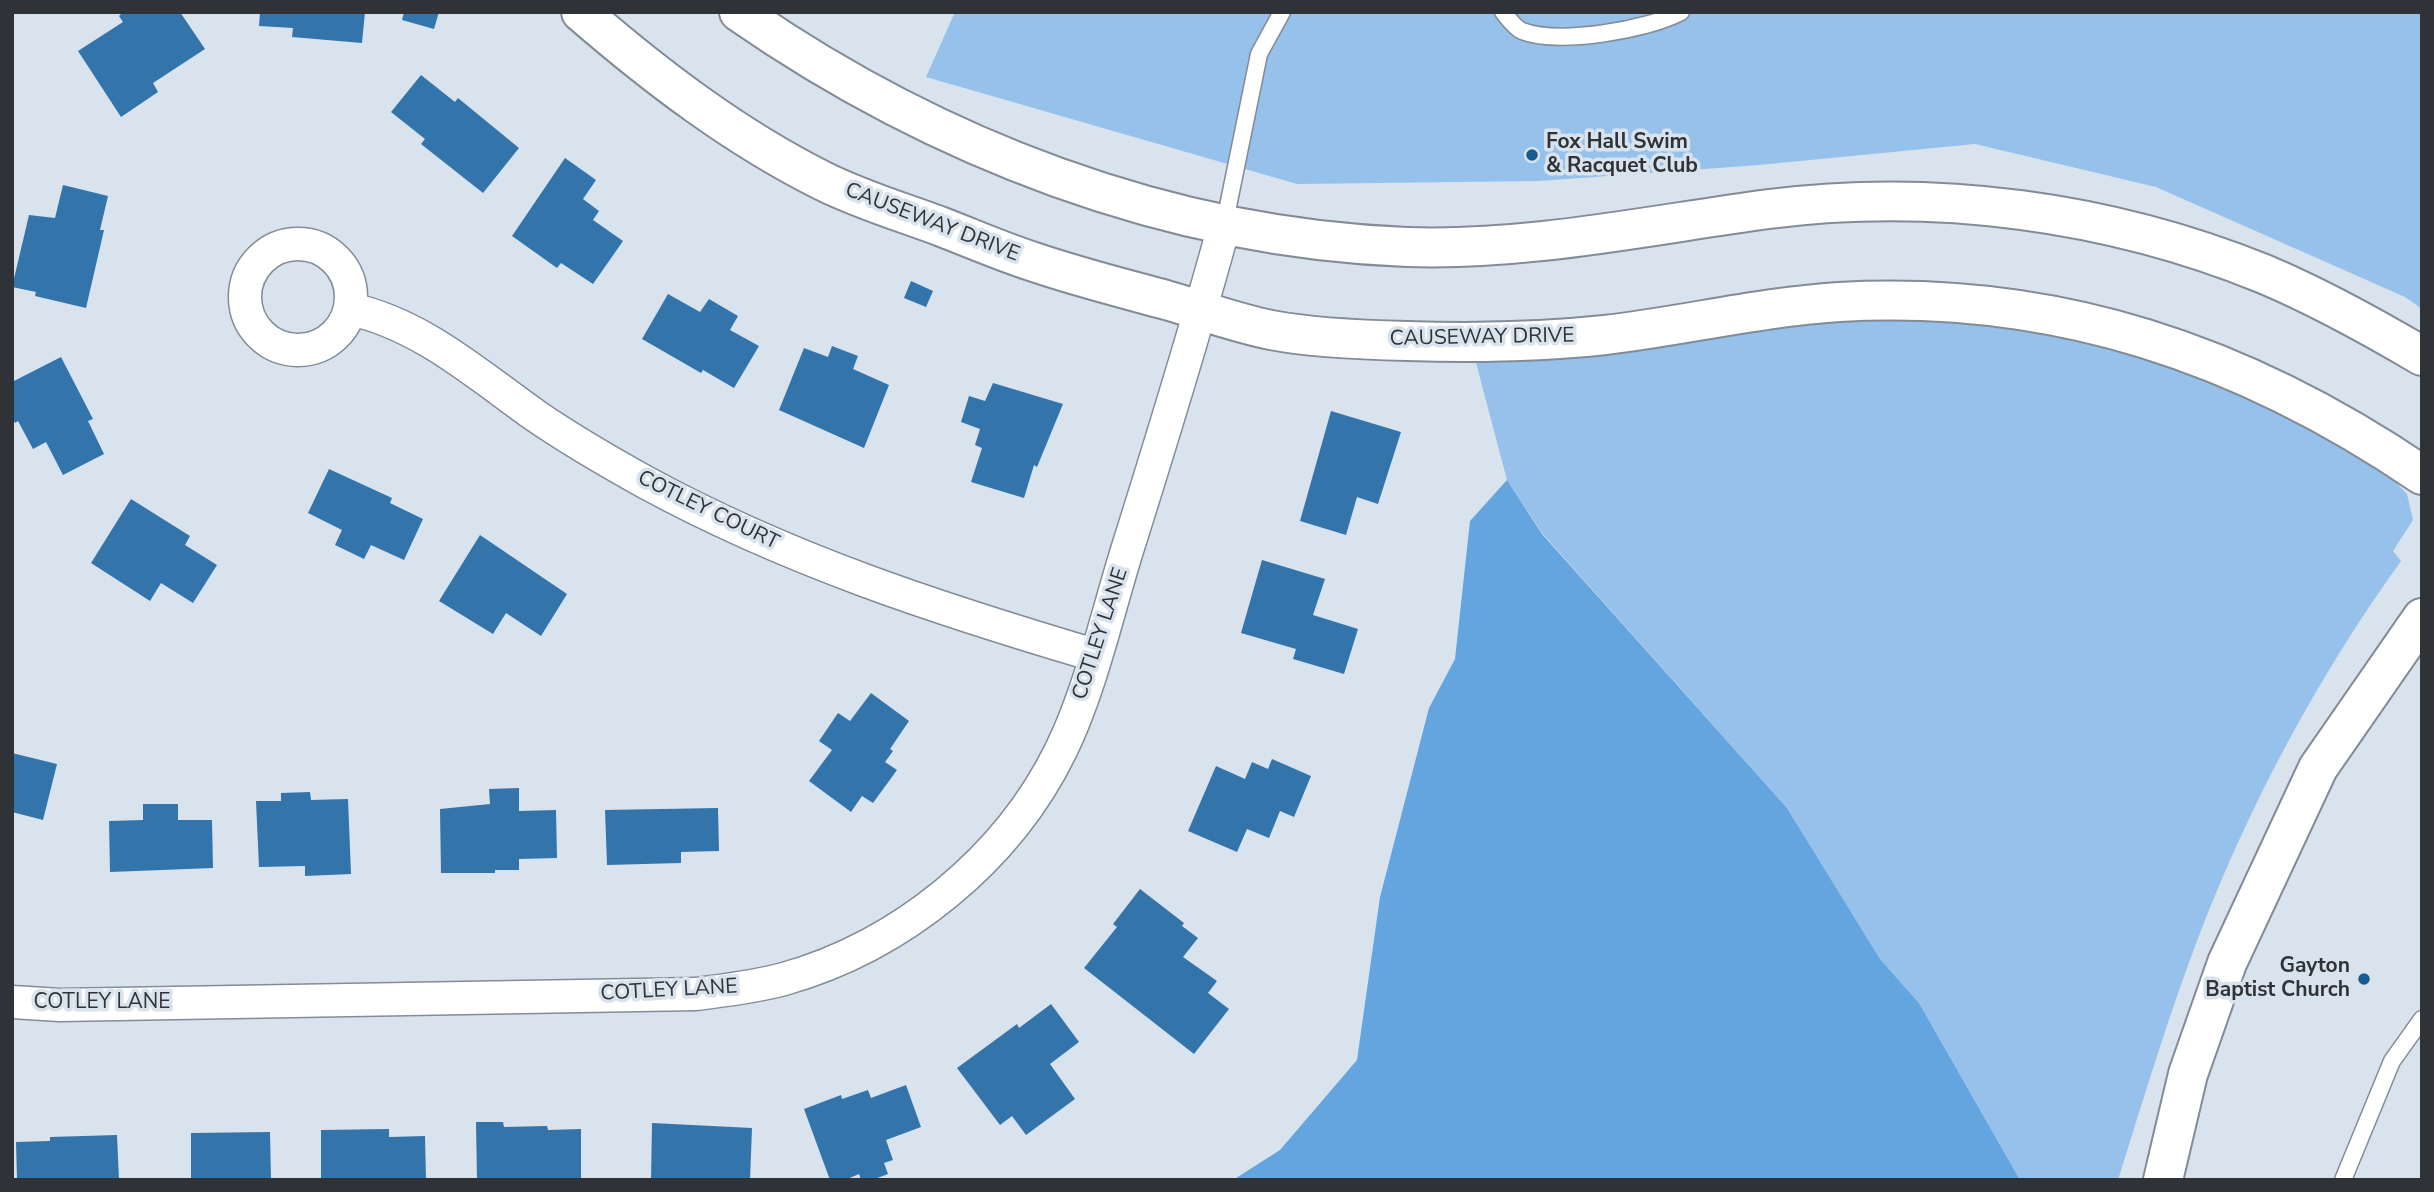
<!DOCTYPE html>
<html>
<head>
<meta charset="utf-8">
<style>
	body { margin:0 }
	#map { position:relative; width:2434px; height:1192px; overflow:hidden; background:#d9e3ee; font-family:"Nunito Sans",sans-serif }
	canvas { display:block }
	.frame { position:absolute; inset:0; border:14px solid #2f3337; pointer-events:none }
</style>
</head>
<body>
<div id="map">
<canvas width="2434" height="1192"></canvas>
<div class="frame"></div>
</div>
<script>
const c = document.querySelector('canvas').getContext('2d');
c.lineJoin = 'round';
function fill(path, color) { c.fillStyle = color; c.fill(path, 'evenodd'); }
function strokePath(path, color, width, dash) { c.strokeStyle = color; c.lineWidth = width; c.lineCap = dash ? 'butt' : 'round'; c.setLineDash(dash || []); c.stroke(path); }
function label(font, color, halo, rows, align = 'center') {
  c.font = font + ' "Nunito Sans",sans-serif'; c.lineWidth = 7; c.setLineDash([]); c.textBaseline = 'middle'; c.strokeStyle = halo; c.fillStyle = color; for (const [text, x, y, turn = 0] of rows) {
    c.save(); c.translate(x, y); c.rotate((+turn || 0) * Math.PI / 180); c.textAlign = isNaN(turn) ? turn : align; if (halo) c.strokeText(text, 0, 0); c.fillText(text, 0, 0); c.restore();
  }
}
fill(new Path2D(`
	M955,12H2422V309L2405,297L2156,187L1975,144L1759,165L1539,181L1297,184L926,77Z
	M1839,314L2014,323L2195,368L2383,469L2407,494L2413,520L2393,551L2401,561C2319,675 2251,801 2200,933C2169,1014 2144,1097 2118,1180H2020L1919,1003L1880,959L1787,808L1542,533L1507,480L1475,359Z`), '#96c1ea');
fill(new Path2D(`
	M1507,480L1542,534L1787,808L1880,959L1919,1003L2020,1180H1233L1280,1150L1357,1060L1380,897L1429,708L1455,659L1470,521Z`), '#64a5e0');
fill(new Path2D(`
	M123,12H180L205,49L153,83L158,92L121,117L78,51L123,22L119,16Z
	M260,12H365L362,43L292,37L293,28L259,26Z
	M404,12H439L434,29L402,20Z
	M421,75L455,102L458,98L519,148L483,193L421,144L425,139L391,112Z
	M565,158L596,180L583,199L599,211L593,220L623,241L593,284L561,263L557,268L512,236Z
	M63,185L108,196L100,230H104L86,308L35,296L36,292L12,287L29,215L55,218Z
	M911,281L933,291L926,307L904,298Z
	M668,294L700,312L709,299L738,316L730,330L759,346L734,388L703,370L701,373L642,339Z
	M832,346L858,356L853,369L889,385L864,448L779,410L804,348L828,357Z
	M61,357L93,419L88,421L104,454L63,475L46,442L33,449L18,421L15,423L12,418V382Z
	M993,383L1063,404L1037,467L1034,465L1024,498L971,482L982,448L975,445L980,429L961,422L969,396L985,401Z
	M1331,411L1401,432L1378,504L1357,497L1346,535L1300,521Z
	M329,469L392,498L390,503L423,519L404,560L371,545L364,559L335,545L342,530L308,513Z
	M131,499L190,536L185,545L217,565L193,603L161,583L150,601L91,563Z
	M480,535L567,594L541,636L506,613L493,634L439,601Z
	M1262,560L1325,579L1313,615L1358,629L1344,674L1293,659L1296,649L1241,633Z
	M871,693L909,721L890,749L893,751L885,762L897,770L873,803L862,796L851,812L809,781L832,750L819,741L838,713L850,721Z
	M12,753L57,764L43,820L12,812Z
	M1272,759L1311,776L1294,817L1280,811L1269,838L1247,829L1237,852L1188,831L1216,766L1245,779L1252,762L1268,769Z
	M519,788V811L556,810L557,858L519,859V870H495V873H441L440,809L490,804L489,789Z
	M310,792L311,800L348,799L351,874L305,876V866L259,867L256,801H281V793Z
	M143,804H178V820H212L213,868L110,872L109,821L143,820Z
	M718,808L719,851L681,852V863L607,865L605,810Z
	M1140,889L1184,923L1182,926L1198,938L1183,957L1217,981L1208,993L1229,1009L1194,1054L1084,968L1117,927L1113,924Z
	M1051,1004L1079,1042L1050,1064L1075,1099L1026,1135L1012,1116L1000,1125L957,1068L1017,1024L1019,1028Z
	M906,1085L921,1127L886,1140L893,1160L884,1163L888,1174L872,1180H861L859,1174L845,1180H830L804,1109L841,1095L842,1099L868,1090L871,1098Z
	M476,1122H503L504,1127L547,1126L548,1130L581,1129V1180H477Z
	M652,1123L752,1128L750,1180H651Z
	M389,1129V1137L425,1136L426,1180H321V1130Z
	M270,1132L271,1180H191V1133Z
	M117,1135L119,1180H17L16,1142L50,1141V1137Z`), '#3374ab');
const service = new Path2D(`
	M1503,12C1508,18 1515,28 1522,31C1559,45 1647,30 1681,12
	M1224,226L1259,54L1282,12
	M2343,1180L2392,1061L2422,1019`);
const minor = new Path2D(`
	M245 297a53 53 0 1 1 106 0a53 53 0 1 1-106 0Z
	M350,309C421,324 478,375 536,416C571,440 609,462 645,482C788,560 939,609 1094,655
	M12,1002L60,1005L696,994C726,990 755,987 784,979C901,946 1008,859 1061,750C1091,689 1108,610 1129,544C1162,439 1195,333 1224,226`);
const tertiary = new Path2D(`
	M581,12C655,76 735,137 823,181C861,200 902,212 942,227C973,239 1003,252 1034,262C1078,277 1122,288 1166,300C1201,310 1236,323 1271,330C1312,338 1366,340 1408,341C1473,343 1540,342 1605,335C1683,326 1760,307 1839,302C2056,290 2244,354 2422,475
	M739,12C935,148 1168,238 1407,247C1529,251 1649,225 1769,209C1935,188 2109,211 2264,274C2319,297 2371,326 2422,356
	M2163,1180L2188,1074L2227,963L2318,768L2422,618`);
strokePath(service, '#838c96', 19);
strokePath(minor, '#838c96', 35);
strokePath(tertiary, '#838c96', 42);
strokePath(service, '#fff', 16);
strokePath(minor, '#fff', 32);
strokePath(tertiary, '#fff', 38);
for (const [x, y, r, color] of [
	[1532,155,7,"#185b90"],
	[2364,979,7,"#185b90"]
]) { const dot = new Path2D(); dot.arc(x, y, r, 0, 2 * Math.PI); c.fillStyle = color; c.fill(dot); strokePath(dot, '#d9e3ee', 2.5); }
label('bold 21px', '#2f3337', '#d9e3ee', [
	["Fox Hall Swim",1546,143],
	["& Racquet Club",1546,167],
	["Gayton",2350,967,"right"],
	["Baptist Church",2350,991,"right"]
], 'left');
label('21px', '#2f3337', '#d9e3ee', [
	["CAUSEWAY DRIVE",932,223,21],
	["CAUSEWAY DRIVE",1482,338,-1],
	["COTLEY COURT",708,511,26],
	["COTLEY LANE",1101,634,-72],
	["COTLEY LANE",669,991,-3],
	["COTLEY LANE",102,1003]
]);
</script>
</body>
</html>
